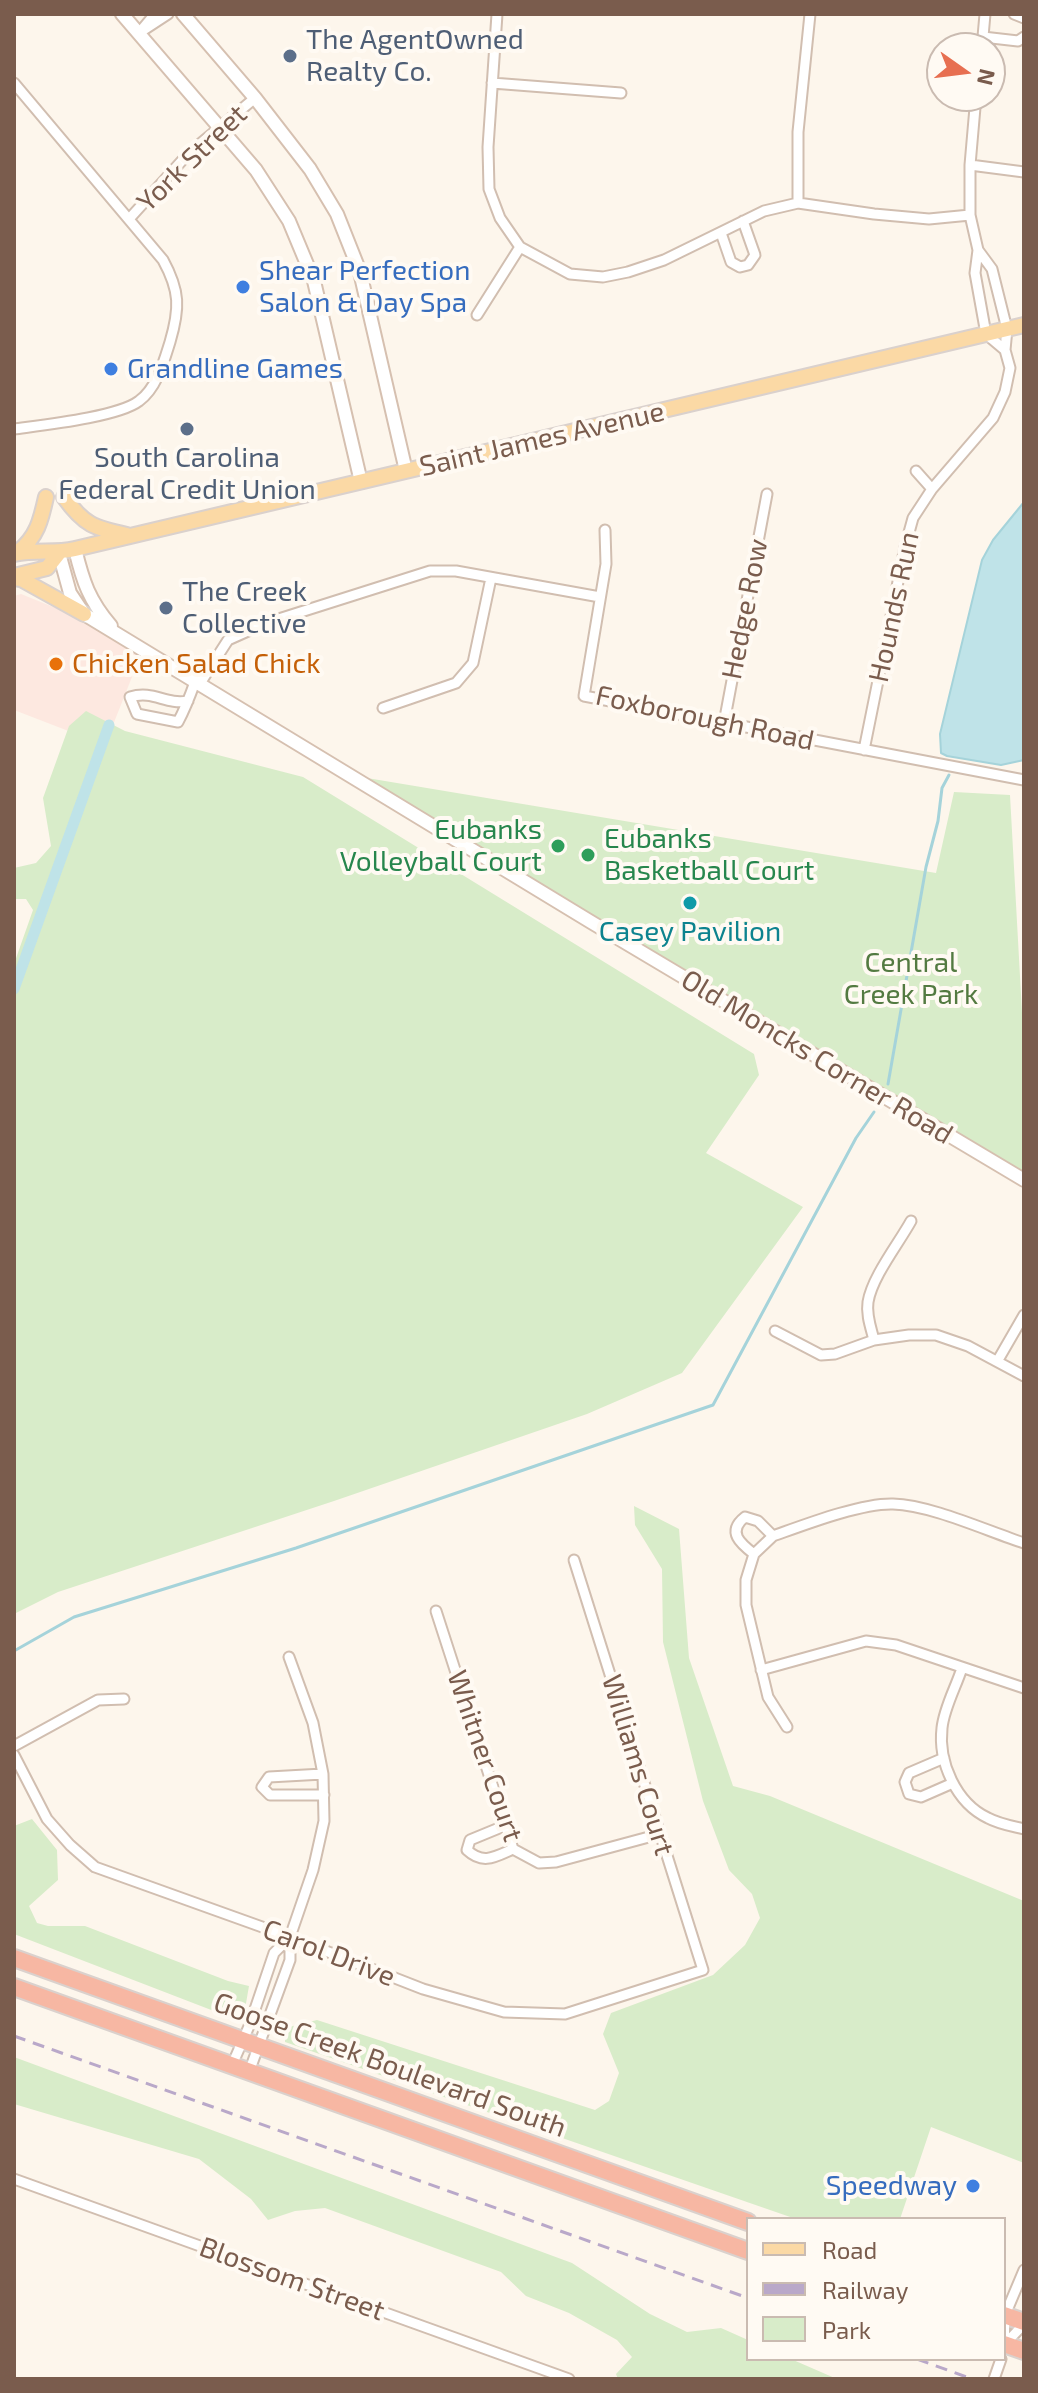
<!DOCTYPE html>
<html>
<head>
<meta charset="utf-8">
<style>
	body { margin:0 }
	#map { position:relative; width:1038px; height:2393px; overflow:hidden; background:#fdf6ec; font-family:"Exo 2",sans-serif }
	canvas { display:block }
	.frame { position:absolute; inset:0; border:16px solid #7a5c4d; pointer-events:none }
	.legend { position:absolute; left:746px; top:2217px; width:260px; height:144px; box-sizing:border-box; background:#fffaf3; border:2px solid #cabbb1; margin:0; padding:10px 14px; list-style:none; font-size:24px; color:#7a5c4d }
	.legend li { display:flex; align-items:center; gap:16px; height:40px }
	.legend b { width:40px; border:2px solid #cabbb1 }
	.north { position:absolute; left:926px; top:32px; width:80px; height:80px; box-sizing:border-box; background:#fffaf3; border:2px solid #cabbb1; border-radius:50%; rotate:104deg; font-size:22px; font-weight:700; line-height:32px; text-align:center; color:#7a5c4d }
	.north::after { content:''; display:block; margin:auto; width:28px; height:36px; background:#e76f51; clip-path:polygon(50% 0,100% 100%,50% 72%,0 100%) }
</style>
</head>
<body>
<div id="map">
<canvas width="1038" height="2393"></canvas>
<div class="frame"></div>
<ul class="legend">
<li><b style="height:10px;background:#fbd9a5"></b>Road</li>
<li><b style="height:10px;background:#b9a8c9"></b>Railway</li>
<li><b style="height:22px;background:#d8ecc9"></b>Park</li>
</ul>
<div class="north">N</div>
</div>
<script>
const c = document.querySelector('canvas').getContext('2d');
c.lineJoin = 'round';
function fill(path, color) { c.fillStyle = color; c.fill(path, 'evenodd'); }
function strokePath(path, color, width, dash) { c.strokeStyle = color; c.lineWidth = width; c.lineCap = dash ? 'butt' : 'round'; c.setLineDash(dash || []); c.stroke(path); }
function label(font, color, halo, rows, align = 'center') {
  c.font = font + ' "Exo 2",sans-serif'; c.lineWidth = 8; c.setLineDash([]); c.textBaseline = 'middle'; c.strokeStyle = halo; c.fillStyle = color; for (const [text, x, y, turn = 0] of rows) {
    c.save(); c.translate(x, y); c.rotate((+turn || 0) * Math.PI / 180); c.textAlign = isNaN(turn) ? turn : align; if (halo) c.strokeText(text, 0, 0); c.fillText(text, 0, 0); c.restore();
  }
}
fill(new Path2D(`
	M21,594L145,644L109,735L84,737L14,710V596Z`), '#fde8e0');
fill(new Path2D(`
	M86,711L125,731L303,777L754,1054L759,1075L706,1153L803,1207L682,1373L587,1414L334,1501L58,1592L14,1614V964L33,910L26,899H14V868L36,863L51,846L43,798L69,726Z
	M361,777L936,873L954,792L1010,795L1024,1049V1173Z
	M634,1506L679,1529L689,1658L733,1786L770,1796L1024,1901V2163L931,2127L900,2219H796L285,2042V2028L317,2020L595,2110L609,2101L619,2073L603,2034L611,2013L713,1975L745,1945L760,1918L752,1894L729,1870L703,1801L663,1642L662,1569L635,1525Z
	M32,1819L57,1850L58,1880L29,1906L37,1923L48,1926H85L228,1981L249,1986L245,2009L232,2018L14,1934V1826Z
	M14,2057L572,2263L650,2314L687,2332L721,2328L748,2340V2359H791L837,2379H618L616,2374L632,2357L617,2340L569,2313L526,2296L501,2272L325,2208L295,2211L268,2220L251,2199L199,2159L14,2104Z`), '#d8ecc9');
const water = new Path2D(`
	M1024,502V760L1001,765L947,756L941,753L940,734L982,560L993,540Z`);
fill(water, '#bfe3e8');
strokePath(water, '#a5d3da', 2);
strokePath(new Path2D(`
	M888,1084L926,867L938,821L942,788L949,775
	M14,1651L74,1617L296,1548L713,1405L856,1138L874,1112`), '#a5d3da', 3);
strokePath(new Path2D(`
	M14,989L109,725`), '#bfe3e8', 11);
const street = new Path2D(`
	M155,14L139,33L168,14
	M497,14L488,147L489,189L500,218L520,247L570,274L603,277L628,272L664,260L764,211L798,203L874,214L929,219L970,215
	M1014,14L1024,18
	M983,37L1018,41L1024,37
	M982,48L985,14
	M14,83L163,260C180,291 180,308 170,342C164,361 157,388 139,401C118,417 43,425 14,429
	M492,83L621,93
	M976,96L970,165V215L978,250L975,273L986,334L1005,350
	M970,165L1024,172
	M798,203V132L810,14
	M129,219L188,154L255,98
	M721,233L731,262L740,267L748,265L755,255L743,221
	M477,315L520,247
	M916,471L932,489
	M605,530L606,564L584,696L1024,780
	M199,685L228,640L266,623L430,571H456L600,597
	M188,701C165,705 154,690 130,697L137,714L178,722C185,709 190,696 195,682
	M383,708L456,683L473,663L491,578
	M724,723L767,494
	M864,750L905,547L913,518L932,489L993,418L1005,392L1010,368L1005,350L1007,329L992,269L978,250
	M775,1331L821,1355L835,1354L874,1340L909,1335H936L968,1346L1024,1376
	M874,1340C871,1328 866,1315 868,1302C872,1277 899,1243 911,1221
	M998,1360L1024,1315
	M773,1536C804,1525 861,1503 893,1504C931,1505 987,1531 1024,1543
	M754,1554C741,1544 726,1532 745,1517L758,1521L773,1536L754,1554L746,1580V1605L768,1697L787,1727
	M436,1611L513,1849L539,1863L556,1862L660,1834
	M962,1668C956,1687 944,1708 942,1728C938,1762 956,1803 988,1818C999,1824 1012,1826 1024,1829
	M761,1670L866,1641L896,1645L1024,1688
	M14,1746L98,1700L124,1699
	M14,1755L47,1819L70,1845L95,1867L290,1937L423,1989L504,2012L565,2014L703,1970L574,1560
	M944,1758L909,1773L905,1782L909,1794L921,1797L953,1783
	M323,1774L269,1777L262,1787L270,1795H324
	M504,1826L470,1840L467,1850C483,1865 495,1857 513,1849
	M232,2065L250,2024L274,1953L290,1937
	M249,2072L290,1960V1937L313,1870L324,1821L323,1774L313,1723L289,1657
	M14,2179L569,2379
	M1005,2344L1024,2324
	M1004,2348L1005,2315L1024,2270
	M994,2379L1001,2359`);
const secondary = new Path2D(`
	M122,14L256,170L289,221L314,281L361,482
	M183,14L255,98L310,169L337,214L360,272L406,471
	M75,549C83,582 89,600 111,626
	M59,553L70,593L84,614L591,922L1024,1180`);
const primary = new Path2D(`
	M64,497C84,525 94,528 127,535
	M18,552C37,537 41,520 46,497
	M14,554C37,549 54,554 75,549L1024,325
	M14,576L47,568L59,553
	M14,578L21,579L84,614`);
const highway = new Path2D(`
	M14,1958L748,2222
	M14,1987L748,2251
	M1004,2315L1024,2322
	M1004,2344L1024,2351`);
strokePath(street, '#d1beb0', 13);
strokePath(secondary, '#d6c0b0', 16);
strokePath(primary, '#dad1cd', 18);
strokePath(highway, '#dad1cd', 20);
strokePath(street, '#fff', 9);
strokePath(secondary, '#fff', 12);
strokePath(primary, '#fbd9a5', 14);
strokePath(highway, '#f7b7a3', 16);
strokePath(new Path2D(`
	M14,2036L748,2298
	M917,2359L972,2379`), '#b9a8c9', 3, [12, 8]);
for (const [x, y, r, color] of [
	[290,56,8,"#5c6f8a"],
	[243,287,8,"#3f7fe0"],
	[111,369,8,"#3f7fe0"],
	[187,429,8,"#5c6f8a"],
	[166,608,8,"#5c6f8a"],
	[56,664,8,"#e8710a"],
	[558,846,8,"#2e9e5b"],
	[588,855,8,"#2e9e5b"],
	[690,903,8,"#0f9aa8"],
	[973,2186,8,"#3f7fe0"]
]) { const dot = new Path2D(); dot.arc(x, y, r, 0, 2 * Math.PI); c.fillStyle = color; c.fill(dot); strokePath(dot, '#fffaf3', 3); }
label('28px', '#4e5e75', '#fffaf3', [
	["The AgentOwned",306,40],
	["Realty Co.",306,72],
	["South Carolina",187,458,"center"],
	["Federal Credit Union",187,490,"center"],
	["The Creek",182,592],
	["Collective",182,624]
], 'left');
label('28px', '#7a5c4d', '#fffaf3', [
	["York Street",192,158,-44],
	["Saint James Avenue",542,439,-13],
	["Hounds Run",894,607,-78],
	["Hedge Row",745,609,-79],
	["Foxborough Road",705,718,12],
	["Old Moncks Corner Road",817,1057,31],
	["Whitner Court",485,1756,71],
	["Williams Court",638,1765,73],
	["Carol Drive",329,1953,21],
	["Goose Creek Boulevard South",390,2065,20],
	["Blossom Street",292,2279,20]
]);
label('28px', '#366cbe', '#fffaf3', [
	["Shear Perfection",259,271],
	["Salon & Day Spa",259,303],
	["Grandline Games",127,369],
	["Speedway",957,2186,"right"]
], 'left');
label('28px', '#c56008', '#fffaf3', [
	["Chicken Salad Chick",72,664]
], 'left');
label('28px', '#27864d', '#fffaf3', [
	["Eubanks",542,830],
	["Volleyball Court",542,862],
	["Eubanks",604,839,"left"],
	["Basketball Court",604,871,"left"]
], 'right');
label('28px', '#0d838f', '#fffaf3', [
	["Casey Pavilion",690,932]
]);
label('28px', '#537a41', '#fffaf3', [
	["Central",911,963],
	["Creek Park",911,995]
]);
</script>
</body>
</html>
